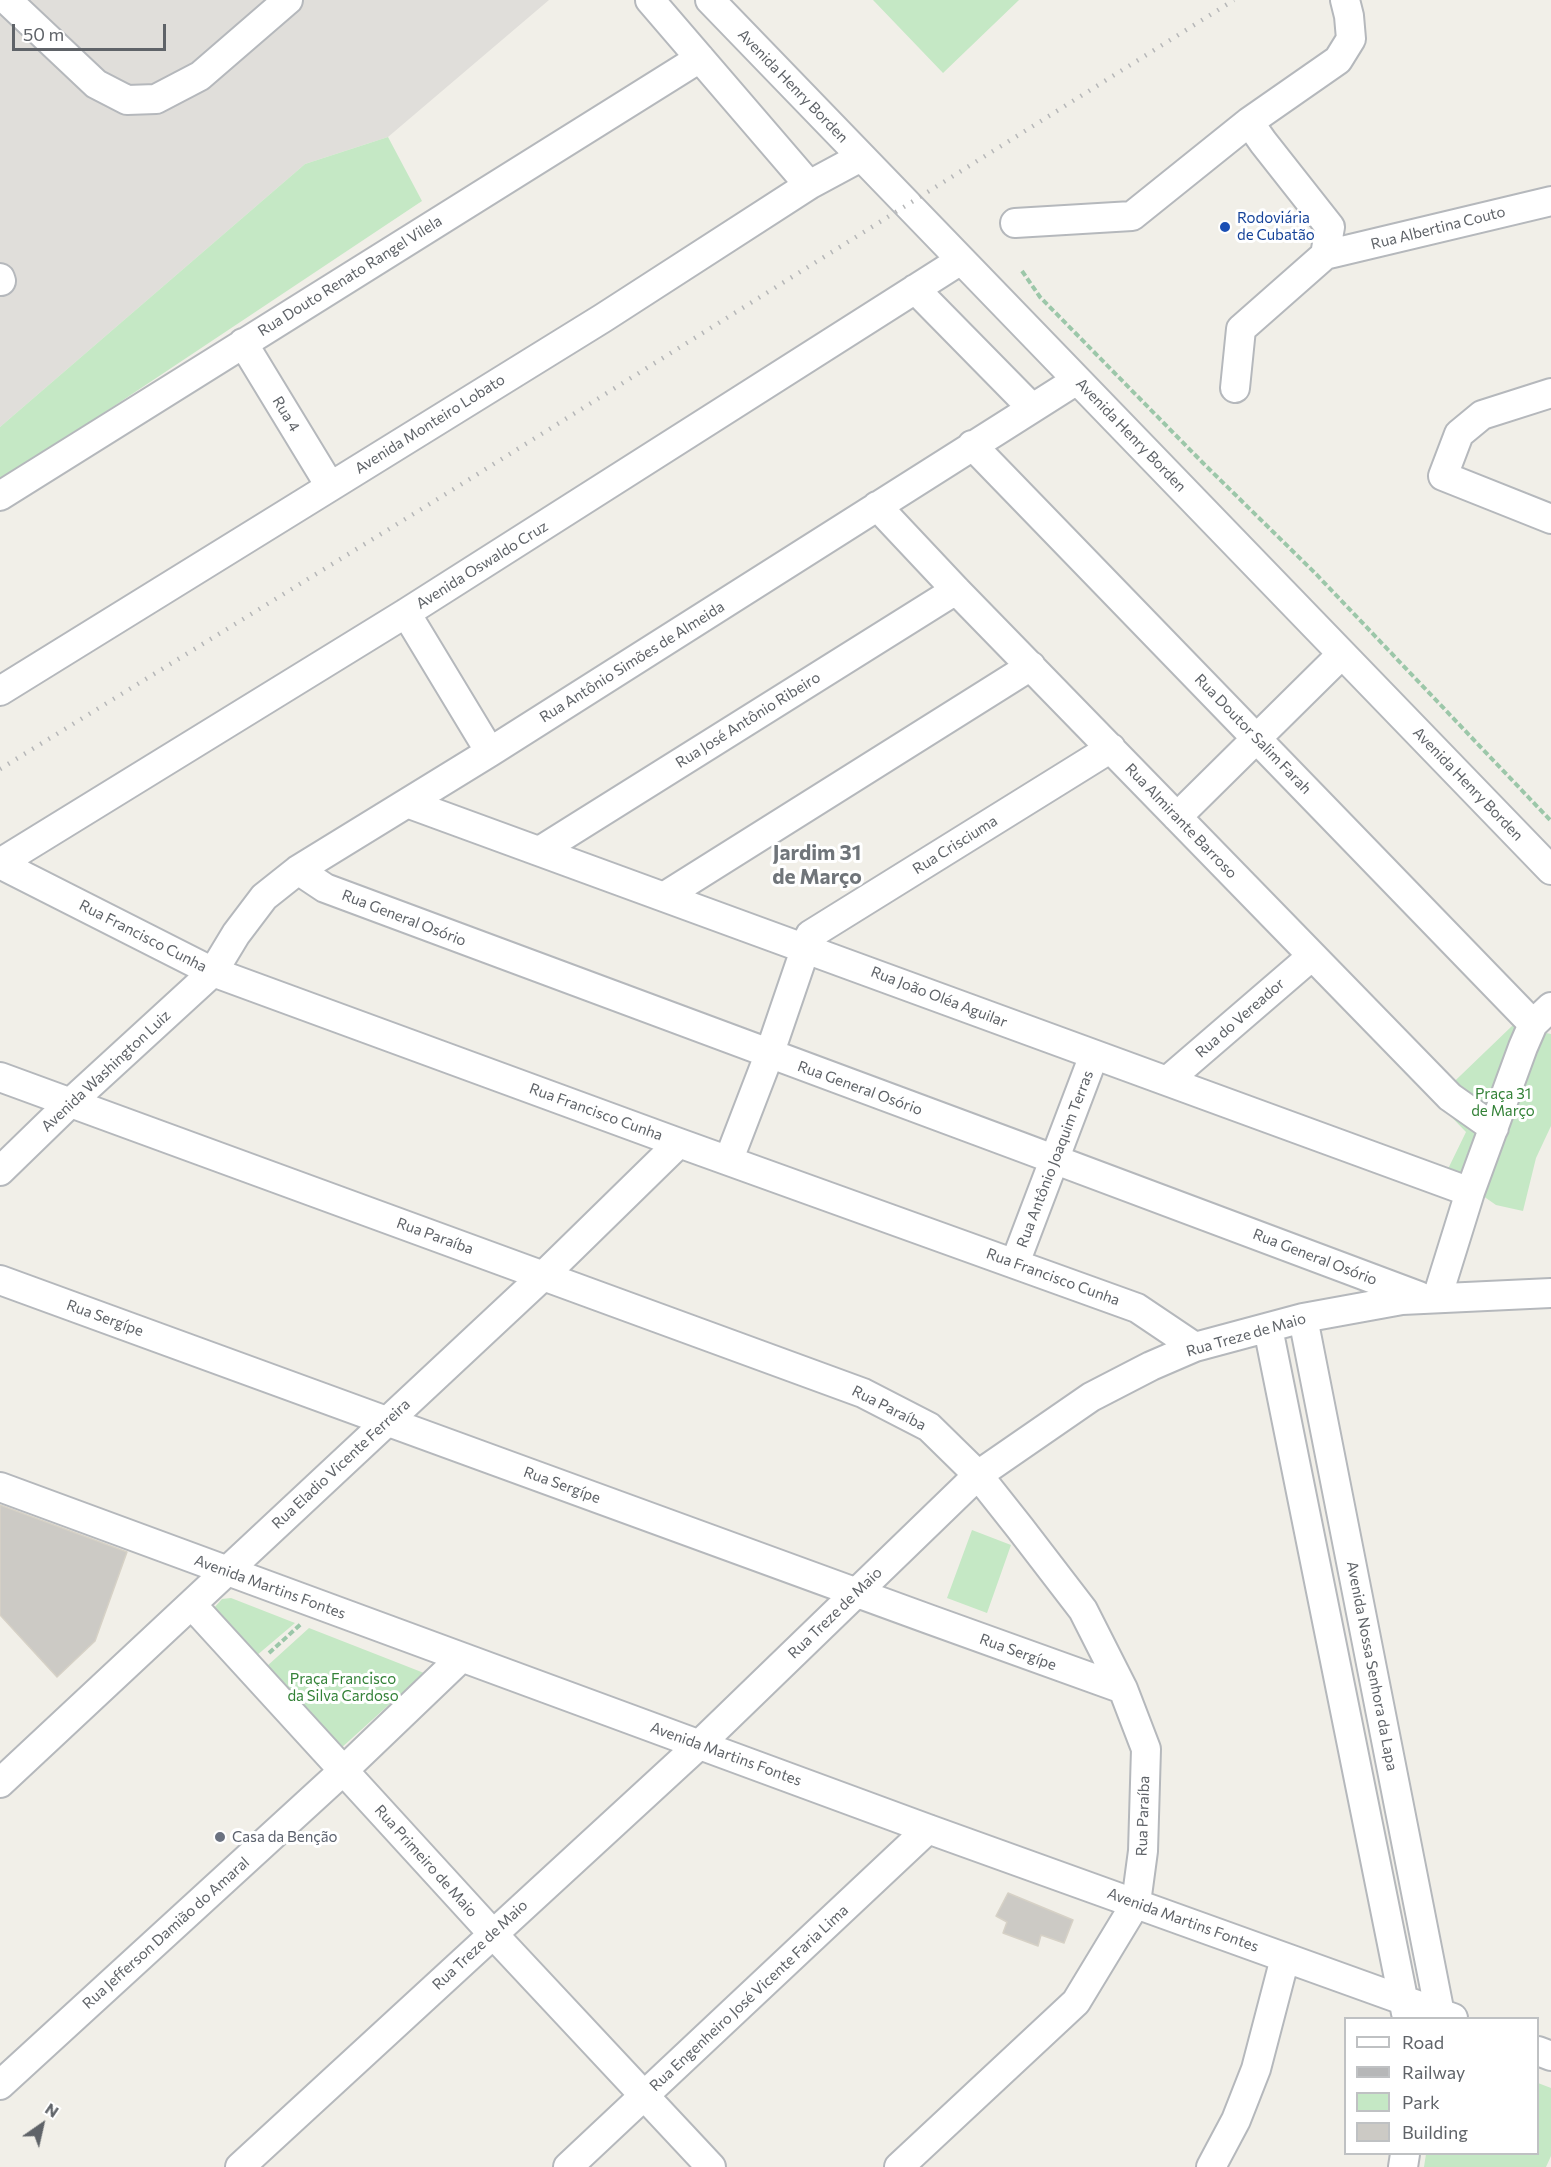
<!DOCTYPE html>
<html>
<head>
<meta charset="utf-8">
<style>
	body { margin:0 }
	#map { position:relative; width:1551px; height:2167px; overflow:hidden; background:#f1efe8; font-family:Commissioner,sans-serif }
	canvas { display:block }
	.legend { position:absolute; left:1344px; top:2017px; width:195px; height:138px; box-sizing:border-box; background:#fff; border:2px solid #bfc1c3; margin:0; padding:8px 10px; list-style:none; font-size:18px; color:#5f6368 }
	.legend li { display:flex; align-items:center; gap:12px; height:30px }
	.legend b { width:30px; border:2px solid #bfc1c3 }
	.north { position:absolute; left:12px; top:2095px; width:60px; height:60px; -webkit-text-stroke:4px #fff; paint-order:stroke; rotate:34deg; font-size:16px; font-weight:700; line-height:24px; text-align:center; color:#5f6368 }
	.north::after { content:''; display:block; margin:auto; width:21px; height:27px; background:#5f6368; clip-path:polygon(50% 0,100% 100%,50% 72%,0 100%) }
	.scale { position:absolute; left:12px; top:24px; width:154px; height:27px; box-sizing:border-box; border:3px solid #5f6368; border-top:0; padding-left:8px; font-size:18px; line-height:21px; white-space:nowrap; color:#5f6368; -webkit-text-stroke:4px #fff; paint-order:stroke }
</style>
</head>
<body>
<div id="map">
<canvas width="1551" height="2167"></canvas>
<ul class="legend">
<li><b style="height:8px;background:#fff"></b>Road</li>
<li><b style="height:8px;background:#b6b7b8"></b>Railway</li>
<li><b style="height:16px;background:#c5e8c5"></b>Park</li>
<li><b style="height:16px;background:#cccac5"></b>Building</li>
</ul>
<div class="north">N</div>
<div class="scale">50 m</div>
</div>
<script>
const c = document.querySelector('canvas').getContext('2d');
c.lineJoin = 'round';
function fill(path, color) { c.fillStyle = color; c.fill(path, 'evenodd'); }
function strokePath(path, color, width, dash) { c.strokeStyle = color; c.lineWidth = width; c.lineCap = dash ? 'butt' : 'round'; c.setLineDash(dash || []); c.stroke(path); }
function label(font, color, halo, rows, align = 'center') {
  c.font = font + ' Commissioner,sans-serif'; c.lineWidth = 6; c.setLineDash([]); c.textBaseline = 'middle'; c.strokeStyle = halo; c.fillStyle = color; for (const [text, x, y, turn = 0] of rows) {
    c.save(); c.translate(x, y); c.rotate((+turn || 0) * Math.PI / 180); c.textAlign = isNaN(turn) ? turn : align; if (halo) c.strokeText(text, 0, 0); c.fillText(text, 0, 0); c.restore();
  }
}
fill(new Path2D(`
	M0,0H549L388,137L305,164L0,427Z`), '#e0deda');
fill(new Path2D(`
	M873,0H1019L943,73Z
	M388,137L422,201L0,482V427L305,164Z
	M1512,1026L1551,1034V1126L1536,1158L1523,1211L1496,1205L1447,1171L1466,1132L1435,1100Z
	M972,1530L1011,1545L987,1613L947,1598Z
	M231,1598L295,1623L256,1656L214,1608L222,1599Z
	M309,1628L424,1673L340,1749L266,1667Z
	M1538,2083L1551,2088V2156L1546,2167H1424L1426,2154H1538Z`), '#c5e8c5');
const building = new Path2D(`
	M0,1505L127,1552L95,1641L57,1677L0,1615Z
	M1008,1893L1073,1920L1064,1943L1041,1935L1038,1946L1003,1933L1007,1922L996,1916Z`);
fill(building, '#cccac5');
strokePath(building, '#d6d1c6', 1.5);
const minor = new Path2D(`
	M7,0L96,84L127,100L156,99L200,76L288,0
	M650,0L809,185
	M710,0L1551,870
	M1249,122L1338,60L1351,39L1349,16L1345,0
	M1015,223L1132,216L1249,122L1263,142L1330,227L1325,255L1241,329L1235,388
	M1325,255L1551,201
	M0,278L1,281
	M915,289L1032,408
	M243,343L330,486
	M1551,393L1482,415L1459,434L1443,476L1551,519
	M972,445L1533,1024
	M0,496L700,58
	M877,506L956,590L1450,1097L1494,1128
	M406,613L490,752
	M0,691L603,318L809,185L861,157
	M407,803L1470,1192
	M1177,817L1342,654
	M541,850L956,590
	M0,863L406,613L961,260
	M0,864L213,972L679,1143L1137,1308L1195,1347
	M298,870L325,888C690,1025 1055,1158 1419,1296
	M665,896L1031,666
	M0,1077L863,1393L929,1427L978,1475L1020,1528L1083,1610L1123,1689L1146,1749L1143,1851L1136,1903L1076,2002L899,2167
	M1168,1080L1312,956
	M729,1159L769,1055L810,935L1111,748
	M0,1171L70,1103L213,972L236,934L264,897L298,870L490,752L1077,380
	M1015,1263L1094,1055
	M0,1280C375,1416 748,1555 1123,1689
	M1437,1298L1470,1192L1523,1047L1533,1024L1551,1007
	M1303,1318L1440,2014
	M1268,1328L1406,2013
	M0,1487L928,1829L1453,2018
	M192,1605L493,1934L711,2167
	M0,1783L543,1276L679,1143
	M1538,2051L1551,2056
	M0,2085L344,1770L461,1658
	M240,2167L700,1744L978,1475L1091,1397L1151,1366L1195,1347L1303,1318L1402,1300L1551,1293
	M568,2167L928,1829
	M1211,2167L1236,2120L1256,2069L1285,1958
	M1403,2167L1405,2154`);
strokePath(minor, '#b5b8bc', 32);
strokePath(new Path2D(`
	M1022,271L1040,297L1203,463L1316,574L1551,821
	M269,1653L301,1624`), '#9cc7a9', 4, [6, 3]);
strokePath(minor, '#fff', 28);
strokePath(new Path2D(`
	M0,769L449,492L1234,0`), '#b6b7b8', 4.5, [1.5, 8]);
for (const [x, y, r, color] of [
	[1225,227,6,"#1a4fb4"],
	[220,1837,6,"#6b7280"]
]) { const dot = new Path2D(); dot.arc(x, y, r, 0, 2 * Math.PI); c.fillStyle = color; c.fill(dot); strokePath(dot, '#fff', 2); }
label('15px', '#5f6368', '#fff', [
	["Avenida Henry Borden",793,86,46],
	["Rua Albertina Couto",1438,228,-14],
	["Rua Douto Renato Rangel Vilela",350,276,-32],
	["Rua 4",286,414,59],
	["Avenida Monteiro Lobato",430,424,-32],
	["Avenida Henry Borden",1131,435,46],
	["Avenida Oswaldo Cruz",482,565,-32],
	["Rua Antônio Simões de Almeida",632,662,-32],
	["Rua José Antônio Ribeiro",748,720,-32],
	["Rua Doutor Salim Farah",1253,734,46],
	["Avenida Henry Borden",1468,784,46],
	["Rua Almirante Barroso",1181,821,46],
	["Rua Crisciuma",955,845,-32],
	["Rua General Osório",404,918,21],
	["Rua Francisco Cunha",143,936,27],
	["Rua João Oléa Aguilar",939,997,21],
	["Rua do Vereador",1240,1018,-41],
	["Avenida Washington Luiz",106,1071,-43],
	["Rua General Osório",860,1088,20],
	["Rua Francisco Cunha",596,1112,20],
	["Rua Antônio Joaquim Terras",1055,1159,-69],
	["Rua Paraíba",435,1236,20],
	["Rua General Osório",1315,1257,21],
	["Rua Francisco Cunha",1053,1277,20],
	["Rua Sergípe",105,1318,20],
	["Rua Treze de Maio",1246,1335,-16],
	["Rua Paraíba",889,1408,27],
	["Rua Eladio Vicente Ferreira",341,1464,-43],
	["Rua Sergípe",562,1485,20],
	["Avenida Martins Fontes",270,1587,20],
	["Rua Treze de Maio",835,1613,-44],
	["Rua Sergípe",1018,1652,20],
	["Avenida Nossa Senhora da Lapa",1372,1666,79],
	["Avenida Martins Fontes",726,1754,20],
	["Rua Paraíba",1143,1816,-88],
	["Rua Primeiro de Maio",426,1861,48],
	["Avenida Martins Fontes",1183,1920,20],
	["Rua Jefferson Damião do Amaral",166,1933,-42],
	["Rua Treze de Maio",480,1945,-43],
	["Rua Engenheiro José Vicente Faria Lima",749,1998,-43]
]);
label('15px', '#164399', '#fff', [
	["Rodoviária",1237,218],
	["de Cubatão",1237,235]
], 'left');
label('15px', '#348238', '#fff', [
	["Praça 31",1503,1094],
	["de Março",1503,1111],
	["Praça Francisco",343,1679],
	["da Silva Cardoso",343,1696]
]);
label('15px', '#5b616d', '#fff', [
	["Casa da Benção",232,1837]
], 'left');
label('bold 21px', '#70757a', '#fff', [
	["Jardim 31",817,853],
	["de Março",817,877]
]);
</script>
</body>
</html>
